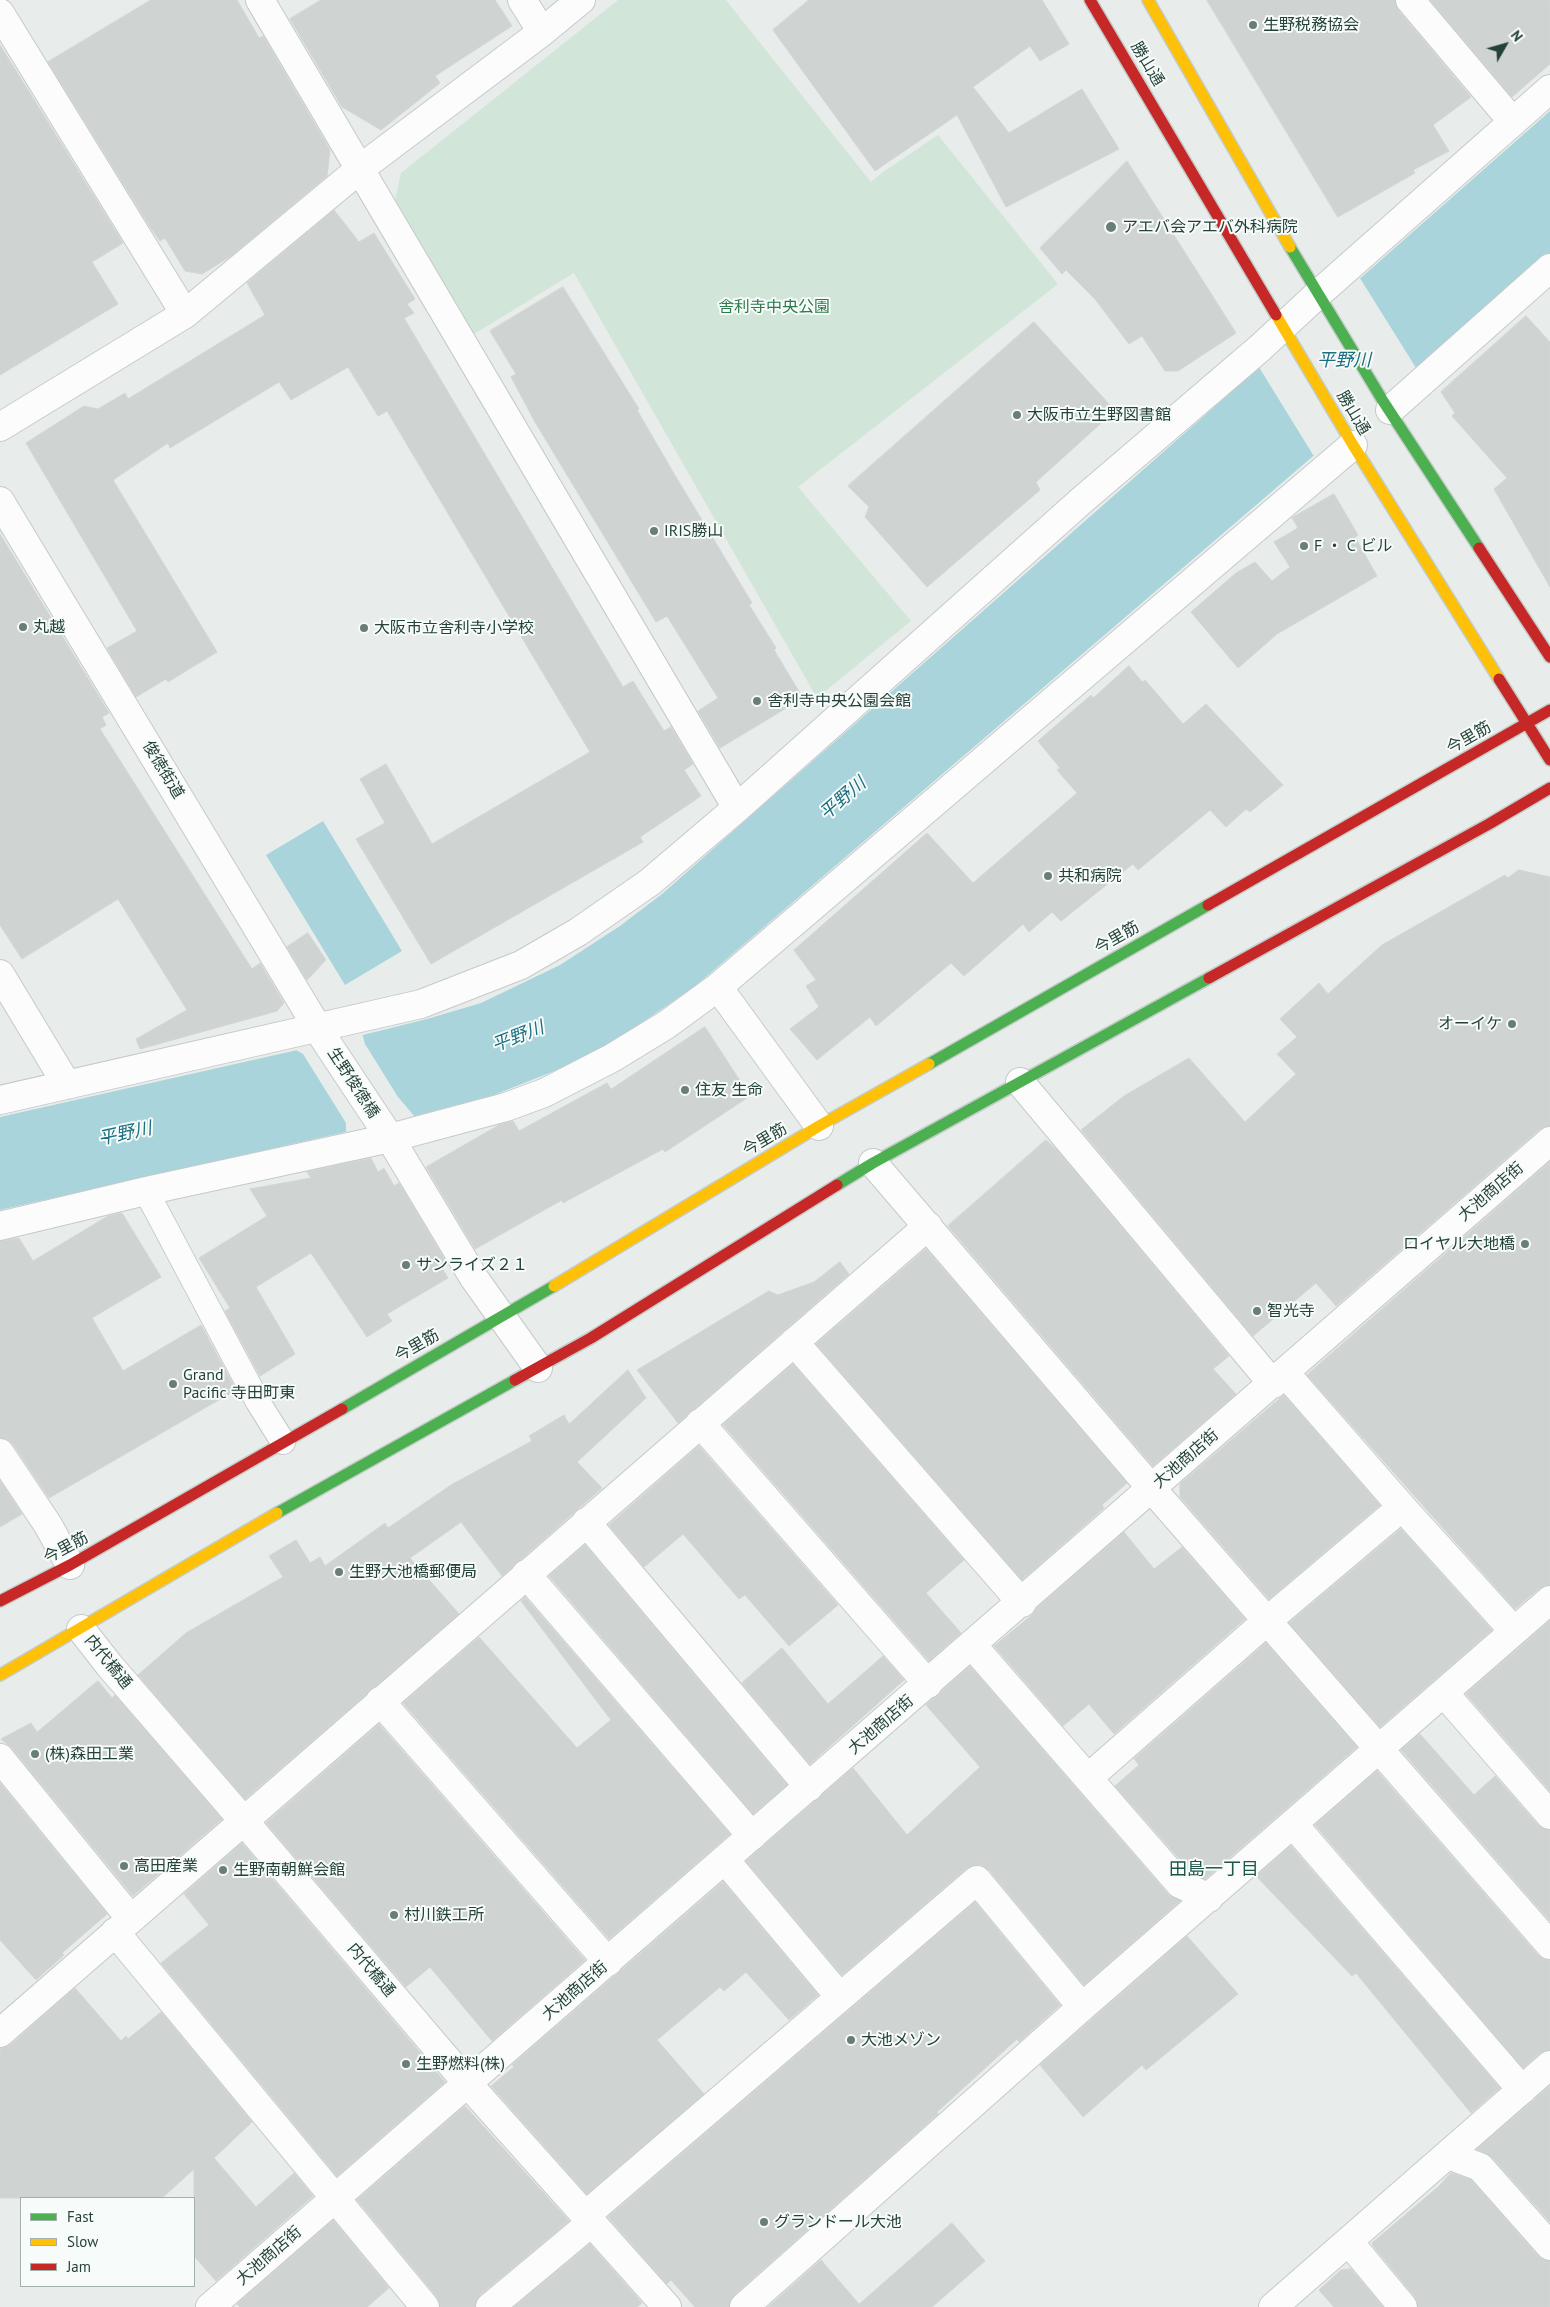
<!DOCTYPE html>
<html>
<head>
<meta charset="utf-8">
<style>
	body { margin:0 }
	#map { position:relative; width:1550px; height:2307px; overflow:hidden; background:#e8edeb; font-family:"PT Sans",sans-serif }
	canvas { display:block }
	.legend { position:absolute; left:20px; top:2197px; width:175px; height:90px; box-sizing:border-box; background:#f7fbf9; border:1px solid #a3b1ad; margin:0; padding:6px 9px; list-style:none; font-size:15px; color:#24423a }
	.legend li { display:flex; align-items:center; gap:10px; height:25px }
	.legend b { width:25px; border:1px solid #a3b1ad }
	.north { position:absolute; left:1480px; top:20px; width:50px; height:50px; -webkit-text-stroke:4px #f7fbf9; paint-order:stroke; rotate:52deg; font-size:14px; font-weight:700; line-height:20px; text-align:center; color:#24423a }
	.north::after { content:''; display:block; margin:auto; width:18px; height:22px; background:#24423a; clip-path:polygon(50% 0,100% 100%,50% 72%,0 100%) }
</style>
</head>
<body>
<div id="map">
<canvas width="1550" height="2307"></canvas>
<ul class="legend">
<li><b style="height:6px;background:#4caf50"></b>Fast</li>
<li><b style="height:6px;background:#ffc107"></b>Slow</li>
<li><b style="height:6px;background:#c62828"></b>Jam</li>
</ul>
<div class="north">N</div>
</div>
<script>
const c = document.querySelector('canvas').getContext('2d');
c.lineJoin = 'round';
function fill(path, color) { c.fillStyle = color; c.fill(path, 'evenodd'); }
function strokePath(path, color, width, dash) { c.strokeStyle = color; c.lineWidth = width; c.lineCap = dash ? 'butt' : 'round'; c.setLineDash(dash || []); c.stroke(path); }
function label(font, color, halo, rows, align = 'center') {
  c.font = font + ' "PT Sans","Noto Sans JP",sans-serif'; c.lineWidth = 4; c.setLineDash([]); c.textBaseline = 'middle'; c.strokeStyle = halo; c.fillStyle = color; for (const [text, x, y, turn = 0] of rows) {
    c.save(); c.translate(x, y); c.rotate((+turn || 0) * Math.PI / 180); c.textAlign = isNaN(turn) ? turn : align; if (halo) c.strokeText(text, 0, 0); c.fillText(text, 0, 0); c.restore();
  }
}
fill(new Path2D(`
	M618,0H726L871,182L883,172L938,135L1058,284L798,487L911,621L817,698L574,273L474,334L395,200L401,173Z`), '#d1e6d8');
fill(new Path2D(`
	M1550,111V253L694,987L612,1043L572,1064L494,1095L407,1118L0,1210V1117L355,1037L427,1019L481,1003L560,965L620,926L662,894Z
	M323,821L402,951L345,985L266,855Z`), '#a9d4db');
fill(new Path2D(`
	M1358,275L1418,371L1315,458L1257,364Z
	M362,1033L365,1044L398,1097L416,1118L346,1134V1123L303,1054L293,1048Z`), '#e8edeb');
const building = new Path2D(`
	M151,0H237L259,38L263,36L330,150L327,176L231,256L202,274L185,271L165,238L160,241L150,227L48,62Z
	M321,0H495L512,26L435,76L440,83L381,130L342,107L290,19Z
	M809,0H1042L1069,44L1040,61L1030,46L973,87L1009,133L1082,89L1119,149L1006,207L957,115L875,171L773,30Z
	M1207,0H1395L1398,10L1471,97L1433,125L1449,151L1413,170L1415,173L1338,217Z
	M1430,0H1550V64L1512,97Z
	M0,45L123,243L92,262L118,304L0,375Z
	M1127,161L1236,333L1178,371H1165L1142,336L1129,344L1095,299L1066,270L1062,274L1040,248Z
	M334,210L359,242L374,233L415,299L407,304L414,313L404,318L623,687L633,681L664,731L671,727L693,764L684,770L701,796L640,837L643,842L431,964L356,839L385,823L360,779L386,764L432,844L590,752L387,411L378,416L348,367L291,400L279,382L170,448L168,443L113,480L217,652L168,682L166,679L136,697L107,648L137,631L26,443L84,406L98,409L125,393L128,399L265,315L247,283Z
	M563,287L639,409L637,410L673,472L752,603L749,605L776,648L774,650L803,698L720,748L698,711L718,698L667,616L656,622L535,422L511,377L516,374L490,331Z
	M1526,316L1550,342V587L1494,489L1507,478L1452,416L1455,413L1441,392Z
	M1034,322L1109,404V416L1036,482L1040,490L927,587L865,517L869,507L848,486Z
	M1334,494L1358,535L1355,537L1377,576L1277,634L1238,668L1191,612L1236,573L1255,562L1272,581L1290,567L1274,542L1298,528L1292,518Z
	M0,534L109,713L102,717L106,725L100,729L252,969L260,963L284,1003L277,1011L140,1049L136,1039L187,1010L118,899L22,959L0,925Z
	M1129,666L1142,682L1145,680L1183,724L1206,704L1283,785L1250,812L1246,809L1226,827L1210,810L1138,870L1133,864L1061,921L1052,912L1029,932L1023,924L964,976L951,963L876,1026L870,1017L817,1060L790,1029L819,1007L806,986L816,980L794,950L927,833L973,883L1077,793L1057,770L1060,768L1038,741L1091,695L1093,698Z
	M1519,870L1550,877V1126L1540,1129L1336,1306L1316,1283L1253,1336L1081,1130L1124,1096L1189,1058L1245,1122L1296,1074L1277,1054L1297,1037L1280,1019L1319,983L1328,994L1382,945L1505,875L1507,878Z
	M308,933L326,960L307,980L287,947Z
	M705,1027L750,1096L665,1152L663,1149L563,1203L562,1200L475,1249L426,1167L499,1125L513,1121L519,1131L607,1083L611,1089Z
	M1046,1140L1057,1150L1229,1356L1213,1369L1236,1394L1153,1466L948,1226Z
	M371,1158L378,1172L384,1168L394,1186L399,1183L448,1265L442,1268L448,1278L387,1314L392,1321L367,1337L311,1253L256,1287L295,1354L260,1376L225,1311L230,1308L199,1258L267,1216L250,1189L311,1178L307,1172Z
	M1550,1162V1585L1540,1588L1515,1609L1307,1375Z
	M122,1213L161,1277L92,1318L123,1371L201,1325L236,1390L49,1498L13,1444L7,1439L0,1438V1241L19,1238L33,1261L108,1216Z
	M926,1249L1127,1483L1102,1505L1104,1508L1022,1580L816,1344Z
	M840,1262L849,1274L678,1423L637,1370L769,1291L778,1295L814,1282Z
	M793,1364L964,1560L926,1593L961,1633L929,1661L723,1425Z
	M628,1370L646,1398L577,1462L602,1488L502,1576L461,1522L410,1558L459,1614L245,1799L138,1675L186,1633L283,1577L269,1556L296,1540L310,1563L320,1557L325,1566L385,1523L388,1528L451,1485L532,1441L529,1436L564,1415L569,1424Z
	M1284,1395L1380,1505L1269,1599L1180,1497V1484Z
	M699,1446L838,1605L789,1646L745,1595L739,1599L683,1534L644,1567L609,1525Z
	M0,1481L22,1514L0,1527Z
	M1401,1529L1492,1630L1380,1727L1289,1623Z
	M1124,1532L1154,1569L1182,1547L1245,1619L1114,1734L1089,1704L1063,1726L994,1646L1032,1615L1037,1608Z
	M585,1545L787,1785L753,1814L549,1576Z
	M525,1597L730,1834L609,1939L403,1703L479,1637L577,1748L611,1720L521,1601Z
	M1550,1621V1791L1466,1694Z
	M1266,1643L1357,1747L1205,1879L1190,1871L1115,1786L1139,1765L1134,1759Z
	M782,1648L828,1704L883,1656L904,1680L810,1764L742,1683Z
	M970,1666L1168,1894L1180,1901L1084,1985L989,1870L982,1865H974L967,1868L842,1975L746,1861L853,1768L907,1835L980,1767L926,1705Z
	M98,1681L112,1698L115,1695L222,1819L133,1896L12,1748L1,1739L31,1723L37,1732Z
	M379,1724L585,1960L492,2041L430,1967L406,1987L266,1823Z
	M1420,1734L1474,1795L1495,1776L1538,1825L1550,1830V1921L1401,1750Z
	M1377,1771L1538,1955L1550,1960V2050L1540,2053L1523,2068L1315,1825Z
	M0,1783L107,1914L62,1953L64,1955L36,1980L0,1940Z
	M242,1843L445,2082L337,2176L161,1963L209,1925L184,1894Z
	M1291,1846L1500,2088L1471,2113L1356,1973L1352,1976L1256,1876Z
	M723,1882L818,1995L789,2020L746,1972L724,1991L720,1987L657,2040L704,2094L587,2194L491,2086L514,2067L512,2065Z
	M975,1902L1060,2005L1019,2042L1017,2039L937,2112L938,2114L734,2295L729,2307H695L671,2280L667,2284L608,2217Z
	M1187,1936L1238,1994L1146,2070L1142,2065L1083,2117L1040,2065Z
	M75,1988L121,2041L126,2036L128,2039L161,2012L252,2122L214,2158L256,2207L294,2173L313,2196L216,2281L194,2256V2169L162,2198H0V2049L10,2045Z
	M1550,2086V2222L1492,2157L1477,2149Z
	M465,2106L569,2221L480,2295L475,2307H440L437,2297L357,2200Z
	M1451,2173L1471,2180L1538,2256L1550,2261V2307H1418L1415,2297L1373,2246L1372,2243L1438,2187Z
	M333,2220L389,2288L367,2307H240L237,2304Z
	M952,2223L985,2261L932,2307H768L821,2260L859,2304Z
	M590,2244L642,2303L637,2307H514Z
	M1351,2269L1383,2307H1334L1319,2290L1341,2270Z`);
fill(building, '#cfd4d2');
strokePath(building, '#d1d6d4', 1);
const lane = new Path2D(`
	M146,1191L258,1402L283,1442`);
const street = new Path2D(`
	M260,0L737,808
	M522,0L542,32
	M1410,0L1513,122
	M0,13L185,314
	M1390,410L1550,268
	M0,427L185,314L361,168L542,32L581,0
	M0,501L325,1040L390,1138L474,1278L538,1368
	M0,974L67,1085
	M718,987L819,1126
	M1020,1082L1273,1384
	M0,1100L421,1004L521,965L578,932L650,882L737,808L1081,501L1260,348L1318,294L1550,89
	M873,1163L1152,1489L1550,1945
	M0,1226L146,1191L390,1138L506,1107L544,1093L612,1058L666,1025L718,987L1353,445
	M794,1342L1022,1603
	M1285,1373L1402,1507L1514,1631
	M700,1423L928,1684
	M0,1453L48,1525L70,1565
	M586,1522L809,1787
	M526,1574L752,1836
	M81,1629L109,1665L243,1820L468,2084L667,2307
	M972,1645L1180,1884L1209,1898
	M1444,1693L1550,1815
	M380,1701L608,1962
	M0,1758L131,1919
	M1088,1778L1267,1621L1402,1507
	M1293,1824L1522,2090
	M725,1860L840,1997
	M115,1932L425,2307
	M0,2033L928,1226
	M1448,2155L1480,2167L1550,2246
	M586,2215L977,1880L1082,2007
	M1349,2242L1403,2307
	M210,2307L1550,1141
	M490,2307L592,2222
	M744,2307L1082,2007L1550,1600
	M1273,2307L1550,2065`);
const fast = new Path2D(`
	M1290,247L1383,401L1479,548
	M929,1064L1208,905
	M837,1185L873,1163L1209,978
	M342,1409L554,1286
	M277,1513L515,1380`);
const slow = new Path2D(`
	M1148,0L1290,247
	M1276,315L1353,445L1499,679
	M554,1286L819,1126L929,1064
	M0,1675L277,1513`);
const jam = new Path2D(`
	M1090,0L1276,315
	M1479,548L1550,657
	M1499,679L1550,760
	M1208,905L1550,710
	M1209,978L1489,824L1550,788
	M515,1380L591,1338L837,1185
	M0,1601L70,1565L342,1409`);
strokePath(lane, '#c5cac8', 26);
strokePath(street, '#c5cac8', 30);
strokePath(fast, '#c3ccc9', 14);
strokePath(slow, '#c3ccc9', 14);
strokePath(jam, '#c3ccc9', 14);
strokePath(lane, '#fcfcfc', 24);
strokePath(street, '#fcfcfc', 28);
strokePath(fast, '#4caf50', 11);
strokePath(slow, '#ffc107', 11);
strokePath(jam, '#c62828', 11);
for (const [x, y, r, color] of [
	[1253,25,5,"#697e78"],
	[1111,227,6,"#697e78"],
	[1017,415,5,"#697e78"],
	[654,531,5,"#697e78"],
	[1304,546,5,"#697e78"],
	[23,627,5,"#697e78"],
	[364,628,5,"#697e78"],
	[757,701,5,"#697e78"],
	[1048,876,5,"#697e78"],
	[1512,1024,5,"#697e78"],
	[685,1090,5,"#697e78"],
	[1525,1244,5,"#697e78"],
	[406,1265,5,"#697e78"],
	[1257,1311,5,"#697e78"],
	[173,1384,5,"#697e78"],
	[339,1572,5,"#697e78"],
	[35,1754,5,"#697e78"],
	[124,1866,5,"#697e78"],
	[223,1870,5,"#697e78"],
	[394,1915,5,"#697e78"],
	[851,2040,5,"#697e78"],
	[406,2064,5,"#697e78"],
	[764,2222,5,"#697e78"]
]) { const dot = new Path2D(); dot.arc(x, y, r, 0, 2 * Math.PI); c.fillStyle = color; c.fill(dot); strokePath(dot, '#f7fbf9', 2); }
label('16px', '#24423a', '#f7fbf9', [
	["生野税務協会",1263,25],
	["アエバ会アエバ外科病院",1122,227],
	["大阪市立生野図書館",1027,415],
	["IRIS勝山",664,531],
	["F ・ C ビル",1314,546],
	["丸越",33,627],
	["大阪市立舎利寺小学校",374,628],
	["舎利寺中央公園会館",767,701],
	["共和病院",1058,876],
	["オーイケ",1502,1024,"right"],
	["住友 生命",695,1090],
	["ロイヤル大地橋",1515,1244,"right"],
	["サンライズ２１",416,1265],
	["智光寺",1267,1311],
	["Grand",183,1375],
	["Pacific 寺田町東",183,1393],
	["生野大池橋郵便局",349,1572],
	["(株)森田工業",45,1754],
	["高田産業",134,1866],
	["生野南朝鮮会館",233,1870],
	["村川鉄工所",404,1915],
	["大池メゾン",861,2040],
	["生野燃料(株)",416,2064],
	["グランドール大池",774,2222]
], 'left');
label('16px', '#24423a', '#f7fbf9', [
	["勝山通",1147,64,59],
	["勝山通",1353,413,59],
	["今里筋",1469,738,-30],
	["俊徳街道",163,770,59],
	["今里筋",1117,938,-30],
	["生野俊徳橋",353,1083,57],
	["今里筋",765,1140,-31],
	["大池商店街",1491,1192,-41],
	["今里筋",417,1346,-30],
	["大池商店街",1186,1459,-41],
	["今里筋",66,1548,-29],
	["内代橋通",108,1662,51],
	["大池商店街",881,1725,-41],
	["内代橋通",371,1970,50],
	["大池商店街",575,1991,-41],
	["大池商店街",269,2256,-41]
]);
label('16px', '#2d7a4b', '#f7fbf9', [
	["舎利寺中央公園",774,307]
]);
label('italic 18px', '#1c6f80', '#f7fbf9', [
	["平野川",1344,361],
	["平野川",843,799,-41],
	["平野川",518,1037,-21],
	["平野川",125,1134,-12]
]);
label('18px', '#1f5548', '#f7fbf9', [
	["田島一丁目",1214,1870]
]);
</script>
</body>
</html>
